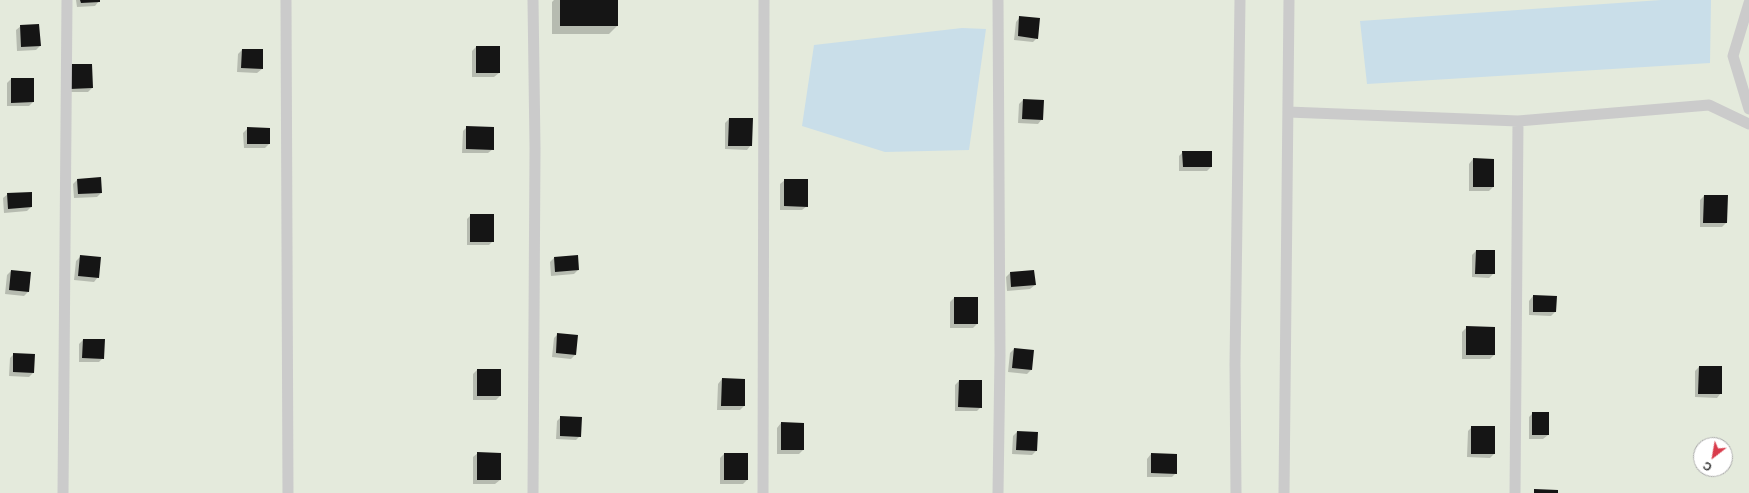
<!DOCTYPE html>
<html>
<head>
<meta charset="utf-8">
<style>
	body { margin:0 }
	#map { position:relative; width:1749px; height:493px; overflow:hidden; background:#fff; font-family:"DM Sans",sans-serif }
	canvas { display:block }
	.north { position:absolute; left:1693px; top:437px; width:40px; height:40px; box-sizing:border-box; background:#fff; border:1px solid #ababab; border-radius:50%; rotate:211deg; font-size:11px; font-weight:700; line-height:16px; text-align:center; color:#2e2e2e }
	.north::after { content:''; display:block; margin:auto; width:14px; height:18px; background:#d93b4b; clip-path:polygon(50% 0,100% 100%,50% 72%,0 100%) }
</style>
</head>
<body>
<div id="map">
<canvas width="1749" height="493"></canvas>
<div class="north">С</div>
</div>
<script>
const c = document.querySelector('canvas').getContext('2d');
c.lineJoin = 'round';
function fill(path, color) { c.fillStyle = color; c.fill(path, 'evenodd'); }
function strokePath(path, color, width, dash) { c.strokeStyle = color; c.lineWidth = width; c.lineCap = dash ? 'butt' : 'round'; c.setLineDash(dash || []); c.stroke(path); }
fill(new Path2D(`
	M0,0H1749V493H0ZM1701,445H1725V469H1701Z`), '#e4eadc');
fill(new Path2D(`
	M1661,0H1711L1710,63L1367,84L1360,21Z
	M962,28L986,29L969,150L885,152L802,126L814,45Z`), '#c9dee9');
fill(new Path2D(`
	M76,0H99V1L95,6L77,7Z
	M554,0H617V26L609,34H552V2Z
	M1020,17L1037,38L1033,42L1014,40L1016,22Z
	M21,26L40,46L36,50L17,51L16,30Z
	M476,47L499,73L494,77H472V51Z
	M242,50L262,69L257,73L237,72L238,54Z
	M66,69L92,88L88,92H66Z
	M11,79H33V102L29,106H7V83Z
	M1023,100L1043,101L1042,119L1038,124L1018,123L1019,104Z
	M729,119L751,145L747,150L725,149V123Z
	M467,127L493,149L488,153H462L463,131Z
	M248,128L269,144L265,148H244L243,133Z
	M1183,152L1211,167L1207,171H1179V156Z
	M1473,159L1493,187L1489,191H1469V164Z
	M77,180L101,193L97,197L74,198L73,184Z
	M785,180L807,206L802,210H780V184Z
	M8,194L31,207L27,211L4,213L3,198Z
	M1704,196L1726,223L1722,227H1700V200Z
	M471,215L493,241L489,245H467V219Z
	M1476,251L1494,273L1489,278L1472,277V255Z
	M81,256L98,277L94,282L74,280L76,261Z
	M554,258L578,270L574,274L551,276L550,262Z
	M11,271L28,292L24,296L5,294L7,275Z
	M1010,273L1035,285L1030,289L1007,291L1006,277Z
	M1533,296L1555,312L1551,316L1529,315V301Z
	M954,298H977V324L973,328H950V302Z
	M1467,327L1494,355L1490,359H1462V332Z
	M558,334L575,355L571,359L552,357L554,338Z
	M83,340L103,358L99,362H79V344Z
	M1014,349L1031,370L1027,374L1008,372L1010,353Z
	M14,354L33,373L29,377L9,376L10,358Z
	M1699,367H1721V393L1717,398L1695,397V371Z
	M477,370L500,396L496,400H473V374Z
	M722,379L744,380V406L740,410H717L718,384Z
	M959,381H981V407L977,411H955V385Z
	M1533,413L1548,435L1543,439H1529V417Z
	M561,417L580,436L576,440L556,439L557,421Z
	M781,423L803,424V450L799,454H777V428Z
	M1472,427L1494,454L1490,458L1467,457L1468,431Z
	M1017,432L1037,433L1036,451L1032,455L1012,454L1013,436Z
	M478,453L500,454V480L495,484H473V457Z
	M724,454H747V480L743,484H720V458Z
	M1151,454L1176,473L1172,477H1147V459Z`), '#0003');
fill(new Path2D(`
	M80,0H100V2L81,3Z
	M560,0H618V26H560Z
	M1019,16L1040,18L1038,39L1018,36Z
	M39,24L41,46L21,47L20,25Z
	M476,46H500V73H476Z
	M242,49H263V69L241,68Z
	M69,64H92L93,88L70,89Z
	M11,78H34V102L11,103Z
	M1023,99L1044,100L1043,120L1022,119Z
	M729,118H753L752,146H728Z
	M466,126L494,127V150L466,149Z
	M247,127L270,128V144H247Z
	M1182,151H1212V167H1183Z
	M1473,158L1494,159V187H1473Z
	M101,177L102,193L78,194L77,179Z
	M784,179H808V207L784,206Z
	M32,192V207L8,209L7,193Z
	M1704,195H1728L1727,223H1703Z
	M470,214H494V242H470Z
	M1476,250H1495V274H1475Z
	M80,255L101,257L99,278L78,276Z
	M578,255L579,270L555,272L554,257Z
	M11,270L31,272L29,292L9,290Z
	M1034,270L1036,285L1011,287L1010,272Z
	M1533,295L1557,296L1556,312H1533Z
	M954,297H978V324H954Z
	M1466,326L1495,327V355H1466Z
	M557,333L578,335L576,355L556,353Z
	M83,339H105L104,359L82,358Z
	M1014,348L1034,350L1032,370L1012,368Z
	M13,353L35,354L34,373L13,372Z
	M1699,366H1722V394H1698Z
	M477,369H501V396H477Z
	M722,378L745,379V406H721Z
	M959,380H982V408L958,407Z
	M1532,412H1549V435H1532Z
	M560,416L582,417L581,437L560,436Z
	M781,422L804,423V450H781Z
	M1471,426H1495V454H1471Z
	M1017,431L1038,432L1037,451L1016,450Z
	M477,452L501,453V480H477Z
	M724,453H748V480H724Z
	M1151,453L1177,454V474L1151,473Z
	M1534,489L1558,490V493H1534Z`), '#151515');
strokePath(new Path2D(`
	M286,0L288,493
	M1749,3L1733,56L1749,109
	M1288,112L1518,121L1709,105L1749,124
	M63,493L67,0
	M533,493L535,148L533,0
	M763,493L764,0
	M998,493L1000,355L998,0
	M1236,493L1235,364L1240,0
	M1284,493L1289,0
	M1515,493L1518,121`), '#cbcbcb', 11);
</script>
</body>
</html>
